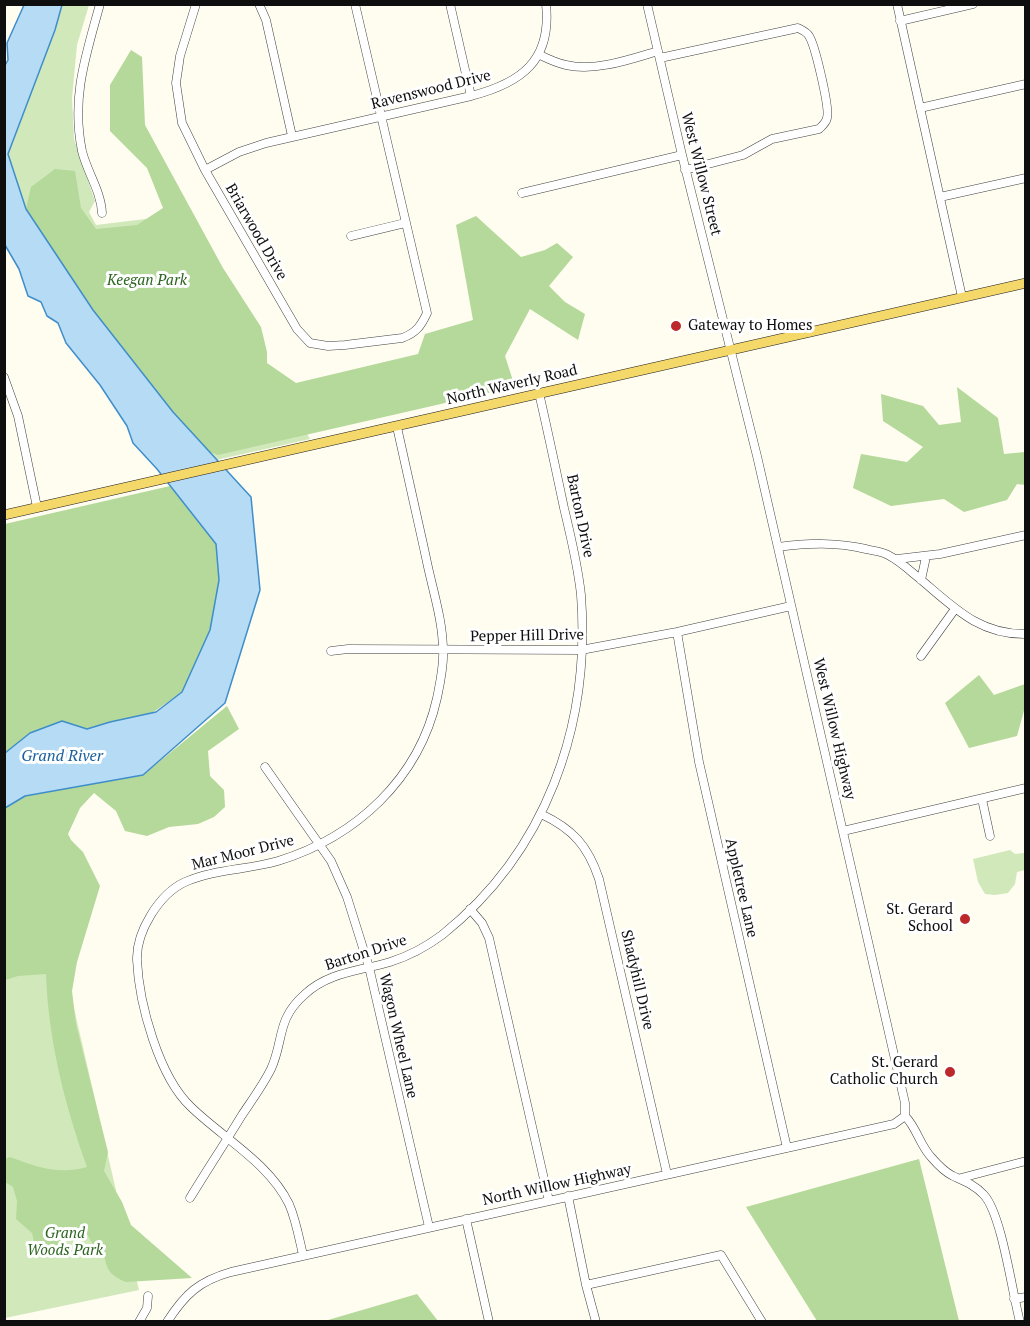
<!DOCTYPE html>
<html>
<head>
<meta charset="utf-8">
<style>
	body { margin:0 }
	#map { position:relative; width:1030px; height:1326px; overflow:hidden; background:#fffcf0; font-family:"PT Serif",serif }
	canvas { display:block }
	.frame { position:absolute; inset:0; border:6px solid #0e0e0e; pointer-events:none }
</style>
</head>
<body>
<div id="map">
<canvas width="1030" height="1326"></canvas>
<div class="frame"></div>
</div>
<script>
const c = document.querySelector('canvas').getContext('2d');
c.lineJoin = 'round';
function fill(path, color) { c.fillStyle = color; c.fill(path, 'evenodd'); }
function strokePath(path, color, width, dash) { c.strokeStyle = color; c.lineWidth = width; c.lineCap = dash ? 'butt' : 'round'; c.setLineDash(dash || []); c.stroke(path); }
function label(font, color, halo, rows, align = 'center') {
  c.font = font + ' "PT Serif",serif'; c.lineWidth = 6; c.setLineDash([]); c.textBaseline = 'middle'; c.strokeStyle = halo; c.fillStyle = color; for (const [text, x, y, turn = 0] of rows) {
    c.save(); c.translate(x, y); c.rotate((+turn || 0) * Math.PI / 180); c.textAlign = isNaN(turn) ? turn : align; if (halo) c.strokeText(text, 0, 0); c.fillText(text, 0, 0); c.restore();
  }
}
fill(new Path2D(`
	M62,5H89L77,45L72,98L74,139L95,201L89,212L96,225L178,215L310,439L216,460L173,412L26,209L8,155L55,30Z
	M25,796L139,1290L5,1318L4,808Z
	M1010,850L1015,854L1024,853L1025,870L1017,872L1015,884L1008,893L995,895L985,894L978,882L973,859Z`), '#d1e9ba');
fill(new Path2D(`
	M131,50L142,57L145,125L223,268L261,327L267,352V363L296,383L418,354L425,334L473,320L456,225L476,216L521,257L545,250L557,243L573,257L549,286L565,302L585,314L578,340L530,309L505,356L515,387L218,455L210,452L173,412L93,310L26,209L31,187L55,169L75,171L81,208L96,229L137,225L163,208L147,168L110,131V85Z
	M957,387L998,418L1004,454L1025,452V485L1017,484L1007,500L964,512L944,499L891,506L853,488L861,454L907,462L923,447L883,421L881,394L923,406L939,425L961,422Z
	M170,486L216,544L219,580L210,630L182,692L152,713L110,722L87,729L62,721L30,733L5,753V524Z
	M979,675L994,695L1025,684V707L1017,736L969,748L945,703Z
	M227,706L239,729L208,751L210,776L224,790L225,807L214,817L198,824L169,827L147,836L125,831L116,811L94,793L80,808L68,834L71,840L83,852L100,886L77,962L72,991L76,1024L108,1152L104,1171L122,1202L131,1225L192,1278L126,1282C109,1275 106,1269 104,1252L92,1243L83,1227L72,1236L62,1240V1249L56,1252L35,1246L32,1233L16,1219L17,1201L13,1187L5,1182V1159L10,1157C36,1167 59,1175 87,1167C65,1106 48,1039 46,974L18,976L5,980L4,808L25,796L143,775Z
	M919,1159L959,1321H817L746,1207Z
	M417,1294L438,1321H327L328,1320Z`), '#b4d99a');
const water = new Path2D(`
	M24,5H62L55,30L8,154L26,209L93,310L173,412L251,497L260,590L225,703L143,775L25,796L5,808V753L30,733L62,721L87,729L110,722L156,712L182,692L210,630L219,580L216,544L157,469L133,443L127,426L100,385L66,343L58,323L47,316L41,302L28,296L19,269L5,245L4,67L8,60L7,43Z`);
fill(water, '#b6dbf5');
strokePath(water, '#3f8eca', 1.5);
const minor = new Path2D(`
	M100,4C86,55 71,97 82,151C87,172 101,191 102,213
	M196,4L180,56L176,83L182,123L205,170L297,329L310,343L328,346L345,345L402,338C416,333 421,326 427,313L355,4
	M259,4L266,20L292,136
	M450,4L471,96
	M647,4L682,155L757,456L905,1103V1116
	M897,4L962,297
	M900,21L973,4
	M540,55C548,59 557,63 566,65C595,72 631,59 658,51
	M660,58L798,28C802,30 807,32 809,36C815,45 830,108 827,118C826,123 822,126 819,129L772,139L743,155L685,170
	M920,108L1026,84
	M205,170L239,152L266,143L471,96C521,83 552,61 546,4
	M522,193L682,155
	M940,197L1026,178
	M351,236L405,223
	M4,377L18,416L37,507
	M778,547C809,543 836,542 866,549C873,551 881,551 888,555C898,560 906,567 914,574C950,603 976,635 1026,634
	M897,559L940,554L1026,535
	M921,580L926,557
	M677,632L699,762L787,1148
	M331,651L348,649L581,650L677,632L791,606
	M921,656L955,609
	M265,767L331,861L347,897L369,967L429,1227
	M982,799L990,836
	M541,814C573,829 588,846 599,879L667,1174
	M843,831L1026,788
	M470,909L482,923L489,938L549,1201
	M905,1116C917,1128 920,1146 932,1158C938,1165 945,1172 953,1176C964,1181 975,1185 984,1195C1002,1215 1012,1292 1020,1322
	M961,1178L1026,1161
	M568,1196L586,1285L596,1322
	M190,1198C207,1170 225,1143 242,1115C252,1100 263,1085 271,1069C284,1041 276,1020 304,995C328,972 360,971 390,962C409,956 426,947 442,935C546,852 591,726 581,595C578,566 571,537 564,508C556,470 548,432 539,393
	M466,1219L489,1322
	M303,1255C299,1238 296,1220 289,1204C269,1163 223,1138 191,1107C159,1077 139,1004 137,960C136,932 159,894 185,882C214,869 247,870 278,861C356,837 419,779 437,698C440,683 444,666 443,651C443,623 434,594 428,567C418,520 407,473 397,427
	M586,1285L721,1255L762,1322
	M1014,1299L1026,1297
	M139,1322L147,1308L148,1296
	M167,1322C185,1294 199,1281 231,1272L894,1124L905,1116`);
const major = new Path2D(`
	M4,515L1026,283`);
strokePath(minor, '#414141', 9);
strokePath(major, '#1f1f1f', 10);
strokePath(minor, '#fff', 8);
strokePath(major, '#f5d86a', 9);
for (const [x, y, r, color] of [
	[676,326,6,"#bc292b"],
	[965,919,6,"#bc292b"],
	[950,1072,6,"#bc292b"]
]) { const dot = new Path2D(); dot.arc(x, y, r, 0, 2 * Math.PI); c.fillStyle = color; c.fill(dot); strokePath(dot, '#fff', 2); }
label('15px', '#0e0e0e', '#fff', [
	["Ravenswood Drive",431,90,-14],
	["West Willow Street",701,174,76],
	["Briarwood Drive",256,232,60],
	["North Waverly Road",512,385,-13],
	["Barton Drive",580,516,78],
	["Pepper Hill Drive",527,636,-1],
	["West Willow Highway",834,729,77],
	["Mar Moor Drive",243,853,-14],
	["Appletree Lane",741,888,77],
	["Barton Drive",366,953,-18],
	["Shadyhill Drive",637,980,77],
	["Wagon Wheel Lane",398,1036,77],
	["North Willow Highway",557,1185,-12]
]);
label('italic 15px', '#2c6520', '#fff', [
	["Keegan Park",147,281],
	["Grand",65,1234],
	["Woods Park",65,1251]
]);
label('15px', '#0e0e0e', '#fff', [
	["Gateway to Homes",688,326,"left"],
	["St. Gerard",953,910],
	["School",953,927],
	["St. Gerard",938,1063],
	["Catholic Church",938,1080]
], 'right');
label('italic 16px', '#1a609e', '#fff', [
	["Grand River",62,756]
]);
</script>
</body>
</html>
